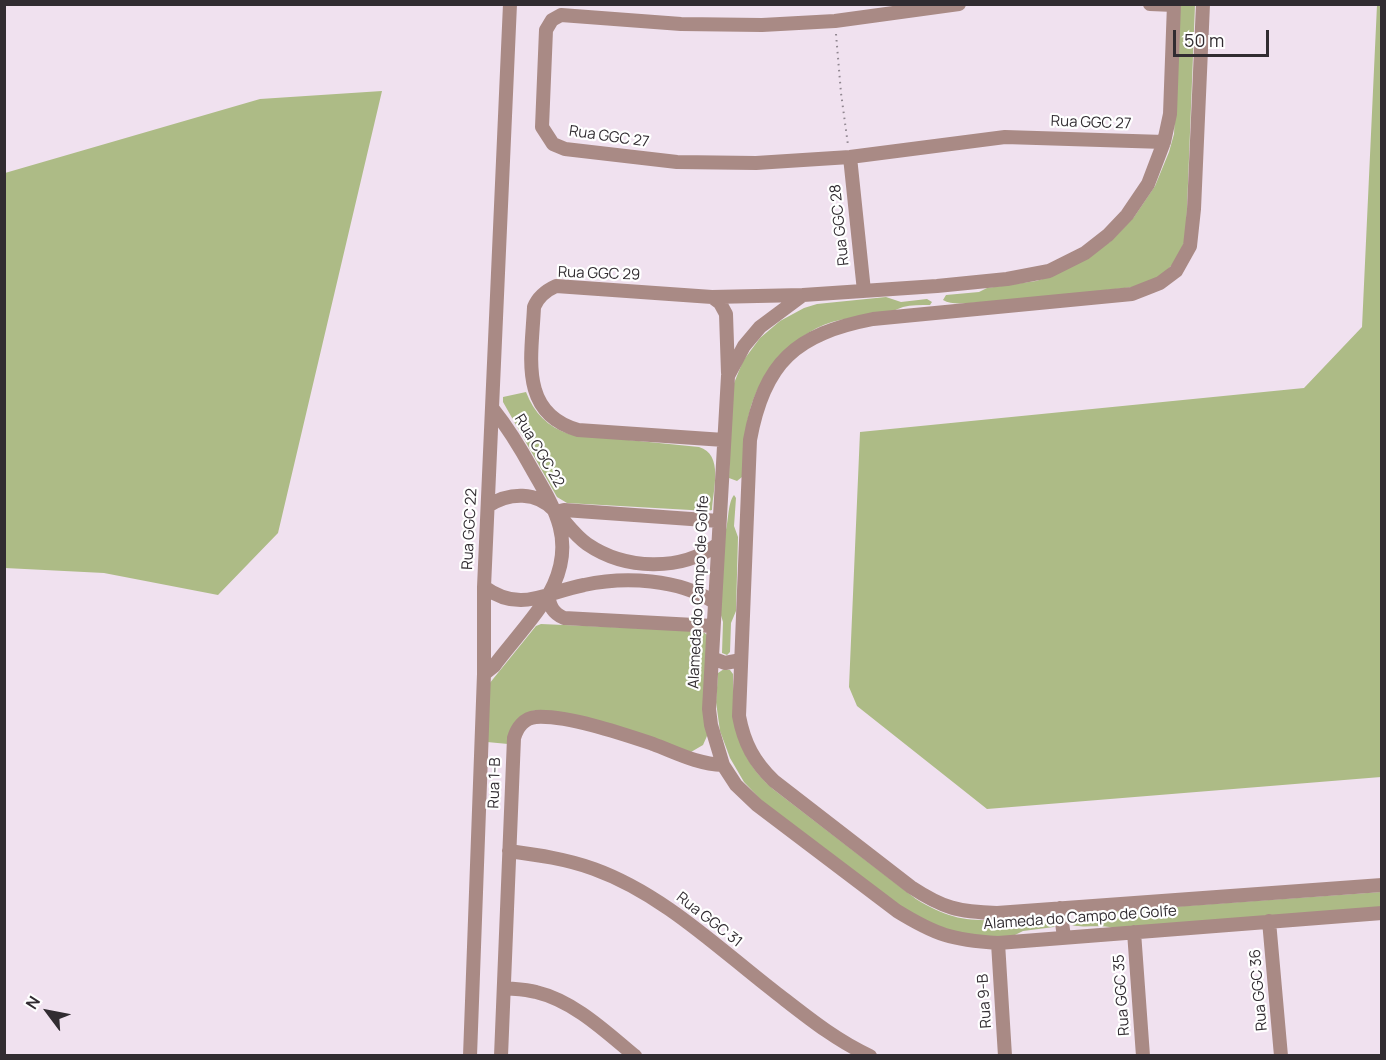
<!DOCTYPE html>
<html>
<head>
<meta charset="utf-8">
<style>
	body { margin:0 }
	#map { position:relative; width:1386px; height:1060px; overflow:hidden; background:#f0e1ef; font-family:Manrope,sans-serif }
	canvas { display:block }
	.frame { position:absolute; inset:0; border:6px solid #312c31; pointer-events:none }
	.north { position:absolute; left:18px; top:982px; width:60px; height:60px; -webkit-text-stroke:4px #fff; paint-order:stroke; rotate:302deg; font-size:16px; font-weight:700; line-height:24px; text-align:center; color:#312c31 }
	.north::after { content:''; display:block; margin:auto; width:21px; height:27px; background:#312c31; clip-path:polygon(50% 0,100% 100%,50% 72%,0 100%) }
	.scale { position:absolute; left:1173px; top:30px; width:96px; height:27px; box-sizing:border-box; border:3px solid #312c31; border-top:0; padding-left:8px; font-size:18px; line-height:21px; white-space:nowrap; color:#312c31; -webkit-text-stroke:4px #fff; paint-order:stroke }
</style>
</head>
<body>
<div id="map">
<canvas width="1386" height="1060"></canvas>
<div class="frame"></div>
<div class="north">N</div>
<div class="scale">50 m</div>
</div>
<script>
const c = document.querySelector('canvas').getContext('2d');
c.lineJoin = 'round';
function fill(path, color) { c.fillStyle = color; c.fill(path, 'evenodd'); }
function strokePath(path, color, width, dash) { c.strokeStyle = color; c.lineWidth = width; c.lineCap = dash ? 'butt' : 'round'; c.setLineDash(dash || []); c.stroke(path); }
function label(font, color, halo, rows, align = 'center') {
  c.font = font + ' Manrope,sans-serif'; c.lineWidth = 4.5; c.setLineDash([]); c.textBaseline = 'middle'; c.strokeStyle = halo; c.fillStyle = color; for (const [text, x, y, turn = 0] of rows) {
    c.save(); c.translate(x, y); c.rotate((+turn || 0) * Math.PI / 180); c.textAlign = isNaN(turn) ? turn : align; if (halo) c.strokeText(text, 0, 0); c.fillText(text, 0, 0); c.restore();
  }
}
fill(new Path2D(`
	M1180,5H1195L1186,234L1184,243L1175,262L1161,276L1134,287L988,303C975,301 954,307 943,300L946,295L979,292L987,288L1036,281L1052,276L1110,242L1134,217L1155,186L1169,152L1174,134Z
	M1377,5H1382L1381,777L987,809L857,706L849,687L860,432L1304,388L1362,327Z
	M382,91L278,533L218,595L104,573L5,568V173L260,99Z
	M886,297L901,302L927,299L932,302L930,305C921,305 911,305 903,307C897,309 891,312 885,313C871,316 855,317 840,320C797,329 759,371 749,414C744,434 744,456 742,477L737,481L729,478L732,388L743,361L760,338L780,321L804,308L817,304Z
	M526,392C534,413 548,427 569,434L699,447C724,454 713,490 712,510L708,511L567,503L557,497L503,402V397Z
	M734,495L736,498L734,526L738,537L736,611L731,623L730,652L727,655L722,653L723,622L720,612L724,537C729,524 727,504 734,495Z
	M541,624L702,631L707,635V736L703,745L691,752L562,713L539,710L532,711L508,744L487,742L489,684L536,626Z
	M724,669L730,670L733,674C733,722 735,756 773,789L916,899C950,920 968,921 1007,920C1013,920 1019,924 1025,924C1034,925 1045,922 1053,921L1057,924L1054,927L1023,931L1011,937H967L914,917L763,802L744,782L730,758L720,731L716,702L718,673Z
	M1381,892V909L1113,928C1100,924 1078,929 1070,924L1072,921L1101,917L1114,911Z`), '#adbb86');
strokePath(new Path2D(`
	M836,34L841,93L848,145`), '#908690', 2, [1.5, 4.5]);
strokePath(new Path2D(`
	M959,4L835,21L762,25L681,24L561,15L552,20L546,30L542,127L553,144L565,149L677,162L756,163L850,157L1005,137L1164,142
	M1150,4L1174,5
	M1174,4L1170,114L1164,142L1148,184L1127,215L1108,235L1085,253L1049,271L1007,279L937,286L803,295L760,327L744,346L728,376L709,709L711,725L723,765L736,785L757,805L897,911C936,935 952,940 998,943L1382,913
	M1203,4L1194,209L1190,246L1176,271L1160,283L1132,294L873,319C796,334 764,362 750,440L739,716C744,743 754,762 774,781L911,887C943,908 958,912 997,913L1382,885
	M850,157L864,291
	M712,297L720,303L726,314L728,373
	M724,440L578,430C518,413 532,355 534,307C538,297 545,291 556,286L712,297L803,295
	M488,506C509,492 537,491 555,511C566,522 574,535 587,544C625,570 681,572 718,544
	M556,512L564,510L719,521
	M484,587C521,614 546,592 584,585C625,576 679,579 714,602
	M548,595C550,607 553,613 564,618L713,626
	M712,658L725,663L741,660
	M484,674L494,666C511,643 543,609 554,584C574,539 555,509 533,471C521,449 509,429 493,409
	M509,851C538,855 567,859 594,869C663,894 718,948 775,992C806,1016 835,1040 870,1056
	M1060,908L1064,937
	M1269,921L1281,1056
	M1134,932L1143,1056
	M998,943L1005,1056
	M504,988C514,989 526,989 536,992C574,1001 606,1032 635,1056
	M470,1056L484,674V587L510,4
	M501,1056L514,738C517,728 524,718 536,717C567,715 623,734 653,744C677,753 697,764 723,765`), '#a98a85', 14);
label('15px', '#312c31', '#fff', [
	["Rua GGC 27",1091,123,2],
	["Rua GGC 27",609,137,8],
	["Rua GGC 28",840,225,-96],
	["Rua GGC 29",599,274,2],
	["Rua CGC 22",539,451,59],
	["Rua GGC 22",470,529,-87],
	["Alameda do Campo de Golfe",699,592,-87],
	["Rua 1-B",495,783,-88],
	["Alameda do Campo de Golfe",1080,918,-4],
	["Rua GGC 31",709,920,38],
	["Rua GGC 36",1259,990,-95],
	["Rua GGC 35",1122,995,-94],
	["Rua 9-B",985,1001,-94]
]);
</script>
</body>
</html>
